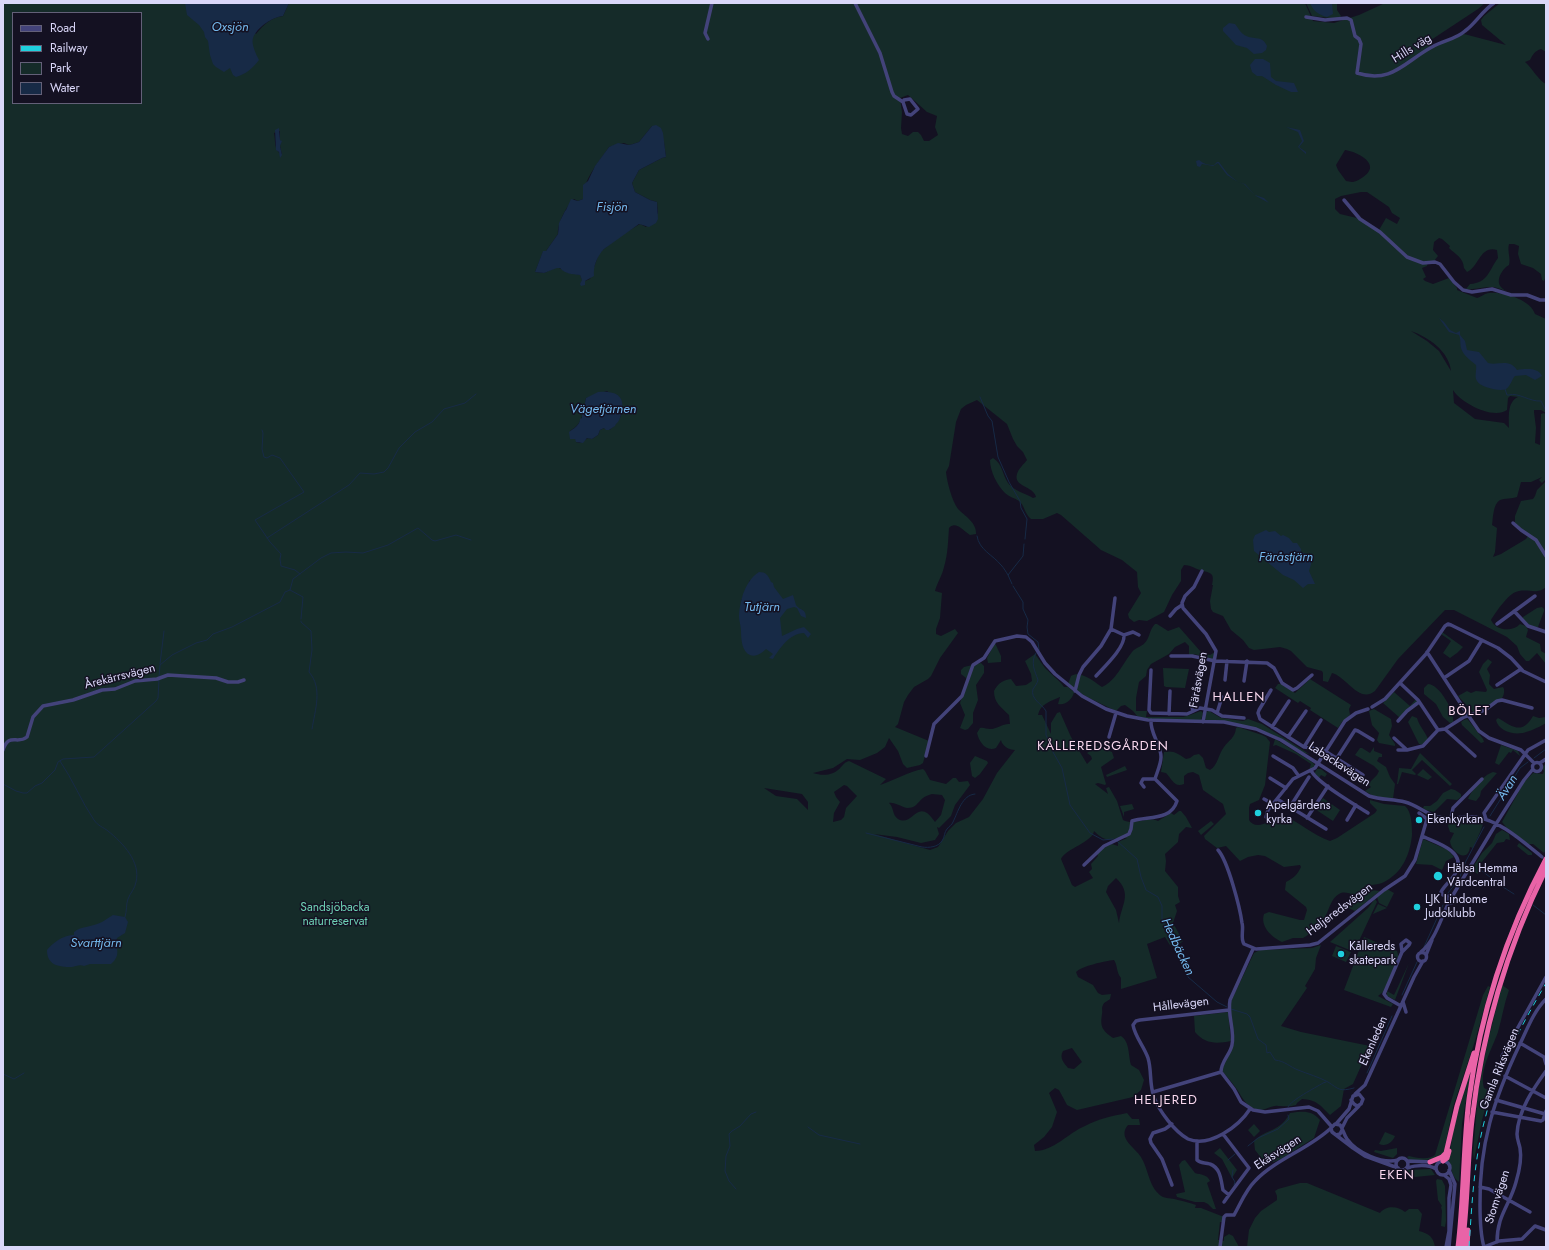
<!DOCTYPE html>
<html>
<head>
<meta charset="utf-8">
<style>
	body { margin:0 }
	#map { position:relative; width:1549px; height:1250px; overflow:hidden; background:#141122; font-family:Jost,sans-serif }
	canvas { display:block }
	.frame { position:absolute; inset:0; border:4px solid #dad7f9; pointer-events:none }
	.legend { position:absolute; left:12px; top:12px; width:130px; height:92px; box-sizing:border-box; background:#141122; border:1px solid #636078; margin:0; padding:5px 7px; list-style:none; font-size:12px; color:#dad7f9 }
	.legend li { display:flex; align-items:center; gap:8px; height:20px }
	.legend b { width:20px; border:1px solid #636078 }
</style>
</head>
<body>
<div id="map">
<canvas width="1549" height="1250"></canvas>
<div class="frame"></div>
<ul class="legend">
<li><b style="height:5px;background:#43437a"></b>Road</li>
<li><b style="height:5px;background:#1fd0de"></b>Railway</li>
<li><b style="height:11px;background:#152b29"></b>Park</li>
<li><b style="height:11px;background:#172a46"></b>Water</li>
</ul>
</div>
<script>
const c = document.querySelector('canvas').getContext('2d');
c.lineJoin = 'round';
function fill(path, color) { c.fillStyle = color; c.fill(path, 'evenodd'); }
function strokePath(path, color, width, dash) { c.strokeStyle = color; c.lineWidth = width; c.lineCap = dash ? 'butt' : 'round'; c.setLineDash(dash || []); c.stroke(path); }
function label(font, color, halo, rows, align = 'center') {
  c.font = font + ' Jost,sans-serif'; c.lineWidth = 3; c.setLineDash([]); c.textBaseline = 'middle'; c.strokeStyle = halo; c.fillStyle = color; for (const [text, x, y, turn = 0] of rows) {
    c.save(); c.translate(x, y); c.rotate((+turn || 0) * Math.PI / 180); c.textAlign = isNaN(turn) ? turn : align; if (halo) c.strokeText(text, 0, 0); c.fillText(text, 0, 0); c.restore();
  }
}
fill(new Path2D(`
	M3,3H228L256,34C263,25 272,17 283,16L289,3H1305L1313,21L1334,23L1359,15L1385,3H1485L1478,9L1431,40L1432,47L1464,34L1506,45L1482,25L1481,20L1484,16L1500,3H1546V52L1541,49C1535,51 1533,54 1530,60L1525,62C1532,68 1539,81 1546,84V276L1544,281L1542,280L1541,274L1533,268L1521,264L1518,254L1519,246L1514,244H1509C1507,251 1511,258 1509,265C1503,268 1495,280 1501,287C1504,291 1511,293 1516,294C1507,293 1500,287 1491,287C1483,287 1475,290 1466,289L1470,284C1488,283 1489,270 1498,258L1497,250C1480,245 1479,267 1467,272L1464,268C1463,257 1456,255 1449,248L1450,246L1442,239L1439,238L1434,242L1433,250L1438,256L1434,261L1428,262L1427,266L1422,268L1426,277L1423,279L1425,281L1433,284L1449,278L1457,288V290L1477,298C1481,297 1485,293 1489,293C1503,291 1531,300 1535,314L1546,319V413L1541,410H1534V412L1536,428L1535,443L1540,445L1541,414L1544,413L1546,415V479L1542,483L1539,480L1542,477L1531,482H1521L1517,497C1512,499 1505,498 1500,500C1493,504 1493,518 1492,525L1497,528L1495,552L1493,557L1501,554L1526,539L1528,536L1515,523V516L1521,501L1533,499L1535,496L1537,490L1546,481V587C1536,595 1531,589 1519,591C1509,592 1496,612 1491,620C1495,630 1512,633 1520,624L1526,626L1528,630L1526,637L1540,644L1541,651L1546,654V664L1537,653L1529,661H1526L1520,654L1517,646L1507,637L1454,610H1445L1398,659L1375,691C1359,704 1347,677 1332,673L1328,682L1323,681V673L1322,671L1307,667L1291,651L1287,649L1280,647L1254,650L1249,648L1243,640L1231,630L1223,616L1213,612L1211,609L1210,601L1213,585H1212C1215,572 1210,573 1200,570C1194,568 1190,565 1184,565L1181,570V581L1172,595L1164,612L1147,621L1139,620L1134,622L1129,618L1128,614L1141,593L1138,587L1137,572L1122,560L1101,550L1061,515L1057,513L1043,519H1031C1024,513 1025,506 1019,501C1015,498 1009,497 1005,493C997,485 990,471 990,460L993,458C1003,464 1002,474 1008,483C1014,491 1025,493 1033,498L1036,497C1034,486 1013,487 1017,474C1018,469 1024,464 1027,460L1023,452L1017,446L1013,439L1007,424L977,400L966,405L961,409L956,422L949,466L946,472C947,482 952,501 958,509C965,516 977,523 976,534L970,535C964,531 955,520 949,528C948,541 948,554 944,567C942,576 937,583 935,591L942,593L940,618L936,629V634L941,636L955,629L958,633L940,658L931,676L928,679L914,687L908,695L904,702L898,724L895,727L929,741L923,763L920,765L907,768L903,764L898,751L889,738L885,747L877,753L860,760L847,759L833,768L813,773C822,776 834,776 841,767C844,764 845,762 849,761L886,779L880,785C895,780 908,772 923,769L925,771L930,780L946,784L953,778H956L959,782L968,781L970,785L955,805L951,816L939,828L937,827L939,834L935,840L921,843L897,837L874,834L930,850L938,847L948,831L956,823L969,817L983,799L997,773L1015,750C1009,750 1002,746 1001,740L996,748C986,752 979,742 977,733L980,728C984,727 986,729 990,729C997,729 1004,723 1010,724L1009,715C1001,707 994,703 994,691C998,683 1003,680 1011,679L1016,686L1026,685L1032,681L1031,674L1025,661L1035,654L1045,668L1061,683L1064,687H1068L1074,692C1073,699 1065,706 1058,704L1060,697C1051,701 1040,704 1038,715H1042L1051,734V723L1057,713L1060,712L1071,737L1087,764L1092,759L1091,756L1087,753L1097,746L1112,752L1114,758L1101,767L1106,784L1105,785L1098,783L1095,784L1108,794L1106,788L1109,787L1117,801L1123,820C1135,826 1147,816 1158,821L1171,813L1174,815L1179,811H1181L1186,817L1192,828L1186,827L1179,834L1178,842L1165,854L1166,861L1165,871L1178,887V896L1180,902L1175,905L1177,911L1173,923L1183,941L1176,947C1169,947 1169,943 1165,937L1147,944L1157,978L1121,989V978C1116,972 1118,966 1114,960C1105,961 1082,966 1076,972L1078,977L1093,985L1098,993L1102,995L1111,994L1110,999C1108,1001 1104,1002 1103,1005C1101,1008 1103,1011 1102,1014C1100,1027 1102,1030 1113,1038L1121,1036C1130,1042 1128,1055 1131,1065L1139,1070L1144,1080L1141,1090L1133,1097L1077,1110L1067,1105L1059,1090L1055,1088L1049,1093L1057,1112L1052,1127L1044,1137L1034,1145L1035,1151C1054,1151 1068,1133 1085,1126C1098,1119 1112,1116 1127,1113L1132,1119H1139L1140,1125H1128C1116,1139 1138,1149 1142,1159C1149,1171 1149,1189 1163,1197C1168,1199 1173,1198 1178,1200C1184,1201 1190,1203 1196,1205L1195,1208H1201L1224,1217L1222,1222H1220L1218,1240H1220L1219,1247H3ZM13,13H141V103H13ZM908,95L927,112L937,116L935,127L938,135L929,141H924L921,135L918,132H913L908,136L902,134L901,128L902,112L900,98ZM652,126H654L664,142L666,157L662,158L639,170L632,183L635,192L650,200L657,202L658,213L646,227L640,224L620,236L599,253L590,279L585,281V285L580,275L567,272L557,267L544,273L535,272L543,252L546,251L558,234C557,224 567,205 574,199L578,201L583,199C583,179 599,162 609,147L624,143L629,145L633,144L639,142ZM280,131V140L281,141L280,146L282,155C273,149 276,142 274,133ZM1345,150C1353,151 1370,158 1370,167C1371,173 1358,182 1352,182C1350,182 1348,181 1346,181L1338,170L1336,165ZM1361,192H1367L1389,207L1392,213L1400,218L1397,224L1386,218L1379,230L1361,219L1340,214L1335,209V199L1341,196ZM1411,331C1428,337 1449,351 1451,371L1439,351L1427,341ZM1453,390C1461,403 1493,420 1507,410L1508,398L1510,396L1518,397C1507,402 1509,417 1509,428L1504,423L1475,419L1454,403ZM607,391C612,395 619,400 622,405C625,413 616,426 609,430L604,428L600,430L598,435L592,439L588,438L580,443L576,442V440L570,431C577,427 583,420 582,412L584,410L586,398ZM750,580L760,599L741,601ZM844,785L847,786L857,796L846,808L844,817L841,820L833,822L834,813L840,802L836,797L834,792ZM764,788L802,794L808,802V810L797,799L776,796ZM932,794L942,795L945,800L941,815L935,822C917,795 913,828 898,819C892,815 894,807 889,803C895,802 901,807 907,808C916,808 917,803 923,798C925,796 929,795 932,794ZM1094,831C1108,845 1110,837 1127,838L1118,842V846L1112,844L1103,848L1097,854L1098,856L1091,864L1092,869L1089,872L1093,878L1075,887L1072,885L1061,859C1065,849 1093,842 1094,831ZM1116,878C1133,894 1121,905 1119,923L1116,910L1106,892L1108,886ZM1072,1048L1082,1062L1074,1069L1068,1068C1064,1063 1059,1058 1063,1051Z
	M1306,3H1337V10L1341,16L1338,19L1312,16Z
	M1542,607L1544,609V611L1538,627L1536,628L1529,625L1523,619V617L1537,608Z
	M1155,624H1157L1168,631L1179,627L1201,652L1210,655L1215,652L1214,660L1202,658V656L1194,654L1193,656H1189V646L1185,642L1175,647L1169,654L1151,664L1147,670L1146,676L1139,682L1136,698V711H1147L1146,717H1183L1187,716L1201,711L1203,713L1201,720H1153L1137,716L1133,711L1125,705L1121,706L1116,711L1085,696L1068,684L1071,676C1081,670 1094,682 1102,687C1116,681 1123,663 1132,652C1136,647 1143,647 1147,640C1150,635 1150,629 1155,624Z
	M1442,632L1463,647L1457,653L1450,658L1443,653L1451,641L1441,634Z
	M995,643L1001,656V662L988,663L987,658Z
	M1488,659L1492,662L1487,669L1490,675L1489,684L1494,689L1503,687L1504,689C1506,704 1485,709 1474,713L1458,696L1467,691L1471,693L1476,691L1486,692L1487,690L1479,672L1483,664Z
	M981,663L984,666V673L976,685L978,700L973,713V723L968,729L965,730L960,728L965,715L960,703L962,697V691L967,681L966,678L961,674V670L964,667Z
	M1163,668L1189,669L1185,688L1166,687L1164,686Z
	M1310,679L1351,705L1349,709L1350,715L1342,722L1338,728L1310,710L1311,708L1300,701L1298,703L1275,688L1278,684H1281L1295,693Z
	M1428,684C1439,684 1455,711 1453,722L1450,723L1443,717L1436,704L1424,694V688Z
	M1394,692L1410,706L1416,699L1418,702L1400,718L1383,703Z
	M1374,709L1391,719L1392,726L1389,735L1395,744V746L1379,743L1377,740L1379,733L1372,725L1369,711Z
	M1209,711L1221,718L1243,721L1248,719L1262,724L1309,754C1300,753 1288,743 1279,738C1256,726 1233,722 1207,721L1205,719L1206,712Z
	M1412,716L1417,718C1419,726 1425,731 1428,739L1424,745L1419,744L1408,722Z
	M1533,716L1539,718L1546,717V723C1542,726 1526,733 1522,733C1512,735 1498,730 1496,720L1498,718C1513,727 1522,735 1533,716Z
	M1464,720L1467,719L1469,721L1483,739L1484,742L1481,743L1462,725L1461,722Z
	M1238,727L1262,735L1266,737L1270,742L1265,785L1259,800L1250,804L1249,808V820C1256,832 1273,819 1283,815C1299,822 1313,835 1330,841L1337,838L1375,813L1377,810L1370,803V800L1384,804L1405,806C1412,812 1412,826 1412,835C1410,855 1402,873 1384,882C1381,884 1376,884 1372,885C1367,887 1362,892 1356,894C1350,895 1345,890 1339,894C1331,899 1330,907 1326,915C1321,924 1312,933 1303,938H1293L1282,942C1271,937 1260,926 1264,914L1269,912L1300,920H1304L1307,910L1306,907L1285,890L1286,882C1294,878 1297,875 1301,867L1300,865L1284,867L1265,856L1258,855L1248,857L1240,861L1226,846L1217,848L1205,839L1204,836L1226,814L1223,804L1203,790L1199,775L1193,772L1188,773L1184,776V784C1174,788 1172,779 1166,773L1161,772L1164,752C1174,750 1178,754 1186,759L1190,758L1194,755L1199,754L1203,758L1206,768L1210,770C1218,765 1218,755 1224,747C1229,740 1235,738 1236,728Z
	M1275,739L1312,762L1315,765V767L1309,770L1311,764L1296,754L1276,745L1273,746Z
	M1501,745L1518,751L1520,756L1513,750L1511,753L1509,752L1499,765L1495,763Z
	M1374,747V751L1382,754V757H1379L1377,761L1386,767L1390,777L1395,784L1393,799L1373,796L1365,791L1371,787L1368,784L1377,775L1379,771L1374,766L1355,755L1360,748H1362L1370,753Z
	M1420,753L1452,784L1450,786L1422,760L1412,770L1416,774L1415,775L1402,772L1398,784H1397L1399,768L1411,769Z
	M975,756L987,761L988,763L980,774L975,778L972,776L970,763Z
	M1546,763V850L1544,853L1533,844H1528L1506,827L1502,822L1524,782L1533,773L1543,774L1544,771L1542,768Z
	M1125,766L1127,770L1107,777L1106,775Z
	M1317,769H1321L1327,774L1325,777L1321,775L1319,778L1314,774Z
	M1423,769L1432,777L1428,780L1417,775Z
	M1493,772L1497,773L1481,791L1480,796L1476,801L1468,799C1472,790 1483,775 1493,772Z
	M1451,789L1455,790L1461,794V797L1457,800L1447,799L1434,812L1426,810L1423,808L1424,806H1430L1437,801L1443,793Z
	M1323,798L1340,810L1333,821L1315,809Z
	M1132,804L1134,809L1124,812V817L1120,806Z
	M1211,821L1214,824L1201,835L1198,831Z
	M1449,822L1483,824L1481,830L1473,848L1470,847C1468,864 1451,852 1450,841L1454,833L1450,832L1448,826Z
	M1502,830L1509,834L1510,840L1506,839L1504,842L1497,843L1481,863L1478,874L1471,870L1482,853L1492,843L1496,834Z
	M1423,839L1448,850L1454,857L1446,861L1442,870L1432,865L1416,864Z
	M1519,843L1532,853V855H1528L1517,846Z
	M1387,889L1394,893L1387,907L1379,903L1377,897Z
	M1371,890L1380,891L1355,911L1346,907L1365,891Z
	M1375,899L1377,902L1358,943L1352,951L1330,942L1368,908Z
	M1378,904L1387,908L1373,914Z
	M1364,937L1397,951L1399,958L1383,992L1378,996L1393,1004L1391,1007L1344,990Z
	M1321,945L1316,958L1315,969L1305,986L1307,988L1281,1026L1301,1032L1370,1046L1353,1084L1344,1089L1341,1106L1330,1115C1320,1105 1317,1100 1302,1099L1297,1103L1296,1105C1290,1107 1285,1106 1278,1106C1272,1105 1267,1110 1260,1110C1246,1108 1243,1098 1236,1088C1232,1082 1227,1077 1222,1071L1225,1060L1234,1044L1230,1011L1231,1001L1254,953L1260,950L1312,948Z
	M1336,946L1351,952L1346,962L1332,956Z
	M1409,963L1395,1000L1387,996V991L1394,995Z
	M1502,985L1509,990C1504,1004 1502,1018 1498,1032C1492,1049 1479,1070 1484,1088L1490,1091L1482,1120L1474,1160L1473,1153L1478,1092L1487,1045Z
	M1488,986L1490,987L1475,1041L1453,1107L1444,1152C1439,1160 1418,1162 1409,1160L1407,1157L1409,1156C1416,1158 1429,1160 1435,1155L1483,995Z
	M1228,1012L1231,1041C1216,1044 1205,1044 1195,1032L1194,1016Z
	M1468,1075H1470L1462,1124L1459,1182C1449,1174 1454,1168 1447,1161L1450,1151L1454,1127Z
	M1297,1112C1307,1111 1313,1112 1320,1120L1314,1138L1281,1159L1274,1162L1263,1160L1255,1150L1254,1141C1267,1128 1279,1133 1290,1113Z
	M1254,1124L1260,1131L1254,1137L1248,1130Z
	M1385,1132L1395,1136C1392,1143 1386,1147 1379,1144Z
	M1220,1148L1237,1170L1232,1178L1222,1159L1214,1153Z
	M1397,1148V1154L1393,1158L1374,1152L1375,1150L1381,1151Z
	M1185,1160L1195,1173C1201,1175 1207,1174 1210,1181L1207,1183L1216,1209H1213L1208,1204L1204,1202H1195L1177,1197L1176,1194L1185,1192L1179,1165L1182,1161Z
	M1431,1169L1435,1175L1415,1177L1406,1174V1173L1408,1170Z
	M1437,1179L1442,1180L1445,1186L1446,1221L1445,1227L1441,1226L1442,1211L1441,1207L1442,1206L1438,1200L1436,1181Z
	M1300,1183H1307L1380,1213C1386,1205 1398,1206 1405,1212L1409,1209H1418L1422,1214L1419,1231C1429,1234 1433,1236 1435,1247H1247L1249,1230L1255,1218L1261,1211L1277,1200V1196L1275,1191L1278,1189Z
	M1229,1234L1233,1236L1239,1247H1221V1240L1224,1241V1237Z`), '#152b29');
fill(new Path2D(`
	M185,3H289L283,16C273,17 257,27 253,38C251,44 256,54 259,60C252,69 246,74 236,77L233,75L230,68L224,72L216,67L213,64L210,55L208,41L205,37L204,32L199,25L187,15Z
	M1310,3H1332L1333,14L1327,17C1319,15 1313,11 1310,3Z
	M1229,23L1235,24C1238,27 1239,31 1243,34C1252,41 1262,34 1267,46L1266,50L1262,53L1254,54L1247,48L1236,45L1223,31V28Z
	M1255,59H1263L1270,63L1271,77L1276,81L1294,83L1298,92H1291L1276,85L1262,76H1257L1252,72L1250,65Z
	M656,125L661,128L663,133L666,157L662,158L639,170L632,183L635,192L650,200L657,202L658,219L656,223L649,227L639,224L604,249C597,256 593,267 594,276L585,281V285L581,286L580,284L582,280L580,275C572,274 565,274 560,268H557L544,273L535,272L543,251H546L558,234L559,223L565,211L566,210L571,199L578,201L583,199V185L588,181L595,166L609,147L618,143L629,145L633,144L639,142L652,126Z
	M1286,127L1300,130L1304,141L1299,147L1306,152V154L1298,147L1302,141L1298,132Z
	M279,128L280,140L282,141L280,146L282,155L280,158L279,152L276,150L275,130Z
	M1199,160C1204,164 1207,165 1214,165L1217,162H1219L1228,174L1238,182L1245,184L1255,195L1264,198L1269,203L1256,196L1244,184L1238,182L1227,175L1218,163L1213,166L1202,164L1200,167L1197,166L1196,161Z
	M1439,318L1444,322L1450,330L1456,333L1460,331V335L1465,341L1467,350L1479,352L1488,363C1498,366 1509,358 1517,370C1525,369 1538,367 1542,376L1535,380L1526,375L1515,376C1512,379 1510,387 1506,389C1500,392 1480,387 1477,381C1474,377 1477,370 1476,365C1470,360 1463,355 1461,348C1460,343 1461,340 1459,335L1449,332Z
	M598,392C619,390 627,398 620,418C619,422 616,423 615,426L609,430H606L604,428L600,430L598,435L592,439L587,438L583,443L576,442L575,439H570L569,432C573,429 580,425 580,419L582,418V412C584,410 585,402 586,398Z
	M1266,530L1269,532L1275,531L1281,536L1283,535L1289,538L1293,543H1297L1301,549V552L1307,554L1312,561L1309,571L1315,584H1308L1303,588L1294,580L1283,575L1254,551L1253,540L1255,535Z
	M759,572C766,572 768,575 771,582L773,583L774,587L783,599L793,595C794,598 795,602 796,605C800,611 806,608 806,618L801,616L797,608L794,607L787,609L780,618L782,636L797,629L804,627L811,634L808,638L804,633C790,633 779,649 773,659L769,658L773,654L766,649C763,652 756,658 750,655C742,652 741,639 741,631C741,626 739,621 739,616C740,600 745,581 759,572Z
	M113,915L125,917L128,922L125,933L117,938C115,948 122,955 111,964H90L84,966C80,964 76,966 72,967C58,967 47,965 47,950C52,943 65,934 74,935V932C81,926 93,927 102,922C106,920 109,917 113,915Z`), '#172a46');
strokePath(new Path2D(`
	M1505,389L1507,395H1509C1518,392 1530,402 1541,401L1546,411
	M980,397L988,416L992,421L998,457L1009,482L1020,501L1021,508L1027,519L1025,539
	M262,430L263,433L262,449L264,457L267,458L272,455L280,458L304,492L255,520L270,542L281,554L280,559L281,566L295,570L300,574
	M977,536C979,550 993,555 1001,565C1004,568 1006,572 1008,575
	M267,538L349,485L360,473L374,474L384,472L388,468L399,448L415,432L432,422L444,409L465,403L476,394
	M1012,584L1008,575L1023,556L1024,544
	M1013,586L1023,602V609L1028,620L1027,627L1028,634L1038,642L1039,650
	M290,590L303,597L301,619
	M301,621V622L311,631L312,650L309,672C323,688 315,710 312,729
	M1036,653C1030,663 1035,671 1038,680C1037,684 1035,686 1033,689C1030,699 1042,704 1046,711V735L1053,752L1062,768L1070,805L1090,833L1103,840L1113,839
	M160,664L164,631
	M159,677L160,665L172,655L196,643L207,640L213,634L232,627L280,602L285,592L290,590L293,579L321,558L331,553L346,552L363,553L388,545L418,528L432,540L435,541L456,535L471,540
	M1534,758L1546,749
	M60,761C73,780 81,801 94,820C98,826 103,827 108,831C123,843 141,862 136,882C135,889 130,893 128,899C126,904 127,911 125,917
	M3,784L16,791L23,793H27L35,786L42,783L55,770L58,762L63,759L94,757L156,701L158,698L159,680
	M1490,816L1520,768L1528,762
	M866,833L922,847C929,848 938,847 942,841C945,837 944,832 947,829C949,826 952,825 953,822C958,812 962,795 975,794
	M1117,841L1137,859L1141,877L1146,890L1158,897L1162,906V920L1169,934L1176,951L1182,960L1188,977L1217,1002L1227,1007
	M1482,871L1503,887L1514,894
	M1448,893L1459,879L1466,861L1484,827
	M1533,905L1546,915
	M1424,947L1443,905
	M1402,995L1417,962
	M1231,1009L1247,1014L1250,1017L1258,1039L1266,1045L1267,1053L1270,1052L1275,1060C1285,1061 1290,1067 1298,1070C1308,1074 1319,1077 1328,1082C1339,1089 1339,1092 1354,1088
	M1367,1073L1392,1016
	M3,1074L14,1079L24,1073
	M1288,1107C1291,1100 1315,1088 1323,1083L1326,1082
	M808,1127L819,1135L860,1144
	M1248,1146L1258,1138L1278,1129L1289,1119L1288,1115
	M1228,1160L1235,1154
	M1233,1170L1232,1177L1235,1182L1234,1185
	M736,1189L729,1181L725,1171L726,1156L730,1146L729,1134L732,1131L740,1126L751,1114L756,1112`), '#172a46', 1);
strokePath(new Path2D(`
	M855,3L880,53L892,92L894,96L903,102L907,114L911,115L918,109L910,99L904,100L903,102
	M1306,17L1325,20L1347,18L1351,20L1355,36L1359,39L1361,44L1357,73C1392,84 1404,62 1432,47C1443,40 1455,40 1465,31C1476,23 1482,11 1494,3
	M708,39L705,33L712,3
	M1344,200L1360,219L1380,232L1407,257L1423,263L1435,262L1440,264L1454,282L1463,290L1472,292L1492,289L1511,295H1527L1540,300H1546
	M1513,523L1521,530L1536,540L1546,556
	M1202,571L1194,587L1185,596L1182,603L1183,608L1206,634L1216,651L1203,722
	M1514,611L1528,626L1546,632
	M1170,616L1176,609L1182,605
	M1497,624L1535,596
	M1111,629L1124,635L1133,632L1139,635
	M1427,652L1468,715L1479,731L1489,738L1521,750L1534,763
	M1171,656H1192L1215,661L1267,663L1274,668L1282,683L1293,690L1297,688L1312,675
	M1151,670L1149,710L1151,713L1187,714L1200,708L1212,710L1222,716L1244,718
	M1096,676C1104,667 1125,648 1124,635
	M1444,678L1469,661L1482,640
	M1225,680L1227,661
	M1244,681L1247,661
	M1400,683L1418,700L1438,730
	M1196,685L1202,658
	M1497,685L1521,669
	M1271,690L1259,710L1258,713L1260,719L1304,747L1320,749L1325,751
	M1075,691L1079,675L1083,667L1101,646L1111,629L1115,598
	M1372,707L1385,699L1426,654L1445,626L1448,624L1451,625L1498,648L1511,658L1523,671L1546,682
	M1193,711L1192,707L1195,690
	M1217,713L1222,697
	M1169,714L1170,691
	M1398,721L1407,711L1419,702
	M1272,727L1289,701
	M1445,729L1475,756
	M1109,737L1116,713
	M1288,737L1306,711
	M1394,738L1407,750
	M1304,747L1321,720
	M3,750C9,732 17,745 27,737L33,717L43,706L73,700L102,690L115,689L135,681L157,679L168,675L216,678L228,682H238L244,680
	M1398,750H1407L1423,746L1438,730L1445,729L1464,717L1485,710L1497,701L1502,700L1532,708
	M1325,751L1363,775
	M926,756L934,724L962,696L973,665L984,658L995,641L1017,636L1026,637L1032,642L1045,663L1055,674L1082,696L1106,709L1127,716L1148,720L1224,722L1256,729L1281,740L1369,796C1381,800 1393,799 1405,802C1417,805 1426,814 1438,817C1450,820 1462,816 1475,817C1500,820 1523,842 1542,857
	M1273,756L1293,768L1298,775
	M1337,758L1355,730L1358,731L1373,740
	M1532.5 767a4.5 4.5 0 1 1 9 0a4.5 4.5 0 1 1-9 0Z
	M1540,763L1546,759
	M1311,770C1315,782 1356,805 1368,813
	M1270,778L1286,788
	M1144,787L1141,783L1143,779H1155
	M1264,799L1273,804
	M1277,799L1326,829
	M1290,807L1309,777
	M1266,817L1268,810L1293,779L1315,768L1345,721L1356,713L1368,709
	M1307,818L1328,786
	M1451,818L1453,808L1482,779
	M1486,819L1484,813L1528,750L1546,740
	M1347,820L1356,805
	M1422,836C1434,842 1465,850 1457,870C1454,879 1445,884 1441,892L1443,895L1448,897
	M1218,850C1228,861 1240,908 1242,923C1244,930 1240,938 1244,944L1256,949L1310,945L1318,943L1384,890L1405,876L1415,860L1427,819L1419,813
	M1084,865L1104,846L1129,834L1131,829L1132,821C1148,816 1171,821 1177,801L1155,779C1157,772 1161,764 1161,757C1161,744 1150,734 1151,720
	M1453,895L1496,824L1524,780L1533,769
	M1447 899a4 4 0 1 1 8 0a4 4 0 1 1-8 0Z
	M1253,949L1230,1000C1227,1015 1235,1030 1232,1045C1230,1055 1221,1061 1221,1072L1234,1089L1241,1102L1253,1110L1265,1112L1309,1107L1318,1111L1332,1127
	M1421,952C1435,941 1441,918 1449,902
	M1417.5 957a4.5 4.5 0 1 1 9 0a4.5 4.5 0 1 1-9 0Z
	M1426,955L1432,940
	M1403,1002L1406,1012
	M1401,1006L1387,998L1384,994L1402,952L1409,945L1410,943L1406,940L1401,944L1402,952
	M1229,1010L1140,1020L1136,1021L1133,1025C1135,1037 1144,1046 1148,1058C1152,1071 1149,1084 1154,1097C1159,1111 1175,1132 1188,1139C1210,1148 1239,1126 1250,1109
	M1520,1043L1544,1057L1546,1064
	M1502,1056L1546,977
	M1505,1076L1546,1098
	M1153,1092L1221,1072
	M1355,1094L1365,1085L1414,977L1423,961
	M1496,1100L1545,1114
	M1492,1112L1541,1121L1543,1120L1546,1111
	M1336,1124L1349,1109L1353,1096L1359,1094L1363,1099L1361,1104L1357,1106L1354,1104L1351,1100
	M1342,1128L1347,1118L1359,1106
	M1342,1130L1340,1134L1336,1135L1332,1132L1331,1128L1335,1124L1340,1125C1343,1129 1344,1135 1347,1139C1357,1153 1382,1164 1398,1160
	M1336,1135L1353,1148L1365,1156L1398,1168
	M1197,1141V1160C1201,1164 1205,1162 1210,1164C1221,1168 1221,1181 1223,1190L1229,1195L1249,1168L1223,1134
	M1396 1164a6 6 0 1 1 12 0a6 6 0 1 1-12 0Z
	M1408,1161L1432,1162
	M1436 1168a7 7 0 1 1 14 0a7 7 0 1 1-14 0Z
	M1407,1168C1416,1165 1428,1164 1436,1169
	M1449,1170L1455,1184L1449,1247
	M1444,1175L1449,1179L1451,1185L1449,1198V1231L1446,1247
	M1172,1185L1162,1159L1151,1143L1150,1139L1153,1133L1165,1129L1172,1124
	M1480,1187L1489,1189L1530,1212
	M1224,1202L1229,1195
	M1497,1242C1497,1215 1510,1205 1516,1182C1519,1172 1522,1159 1520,1148C1519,1143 1517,1139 1517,1134C1518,1111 1533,1089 1546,1071
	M1220,1247L1224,1217L1226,1215H1234C1241,1203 1245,1191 1255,1181C1276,1159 1309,1149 1331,1128
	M1484,1247C1480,1233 1480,1219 1480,1205C1479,1145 1494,1099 1519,1046C1527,1030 1533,1012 1546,999
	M1484,1247L1499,1241L1522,1239L1535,1226L1546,1230`), '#43437a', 3.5);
strokePath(new Path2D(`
	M1443,1161L1447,1158L1449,1151
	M1430,1162L1442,1157L1446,1153L1457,1106L1474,1053
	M1458,1247C1464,1198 1463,1148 1469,1099C1480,1015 1506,934 1546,859
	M1462,1247C1468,1205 1467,1162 1472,1120C1482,1032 1507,948 1546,869
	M1467,1247L1468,1230`), '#e963a7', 5);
strokePath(new Path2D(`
	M1469,1247C1472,1203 1474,1158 1486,1115C1498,1067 1522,1025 1546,983`), '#1fd0de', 1, [6, 5]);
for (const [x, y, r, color] of [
	[1258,813,4,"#1fd0de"],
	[1419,820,4,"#1fd0de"],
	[1438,876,5,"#1fd0de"],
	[1417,907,4,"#1fd0de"],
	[1341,954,4,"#1fd0de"]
]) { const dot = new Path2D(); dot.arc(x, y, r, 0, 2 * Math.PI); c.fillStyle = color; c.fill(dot); strokePath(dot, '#141122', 1.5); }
label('12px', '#dad7f9', '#141122', [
	["Hills väg",1412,49,-32],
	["Årekärrsvägen",120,677,-14],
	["Färåsvägen",1199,680,-80],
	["Labackavägen",1339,765,33],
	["Heljeredsvägen",1340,910,-37],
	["Hållevägen",1181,1005,-7],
	["Ekenleden",1374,1041,-66],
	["Gamla Riksvägen",1500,1069,-68],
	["Ekåsvägen",1278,1153,-33],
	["Stomvägen",1498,1197,-72]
]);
label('12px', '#dad7f9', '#141122', [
	["Apelgårdens",1266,806],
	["kyrka",1266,820],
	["Ekenkyrkan",1427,820],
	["Hälsa Hemma",1447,869],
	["Vårdcentral",1447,883],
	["LJK Lindome",1425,900],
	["Judoklubb",1425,914],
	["Kållereds",1349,947],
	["skatepark",1349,961]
], 'left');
label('12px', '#6dd0b4', '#141122', [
	["Sandsjöbacka",335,908],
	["naturreservat",335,922]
]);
label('italic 13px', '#73b7eb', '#141122', [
	["Oxsjön",230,28],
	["Fisjön",612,208],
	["Vägetjärnen",603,410],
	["Färåstjärn",1286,558],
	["Tutjärn",762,608],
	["Ävan",1508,788,-58],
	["Svarttjärn",96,944],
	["Hedbäcken",1177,947,65]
]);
c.letterSpacing = '1px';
label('13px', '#fad9ef', '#141122', [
	["HALLEN",1239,698],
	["BÖLET",1469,712],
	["KÅLLEREDSGÅRDEN",1103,747],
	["HELJERED",1166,1101],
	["EKEN",1397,1176]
]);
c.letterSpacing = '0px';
</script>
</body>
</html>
